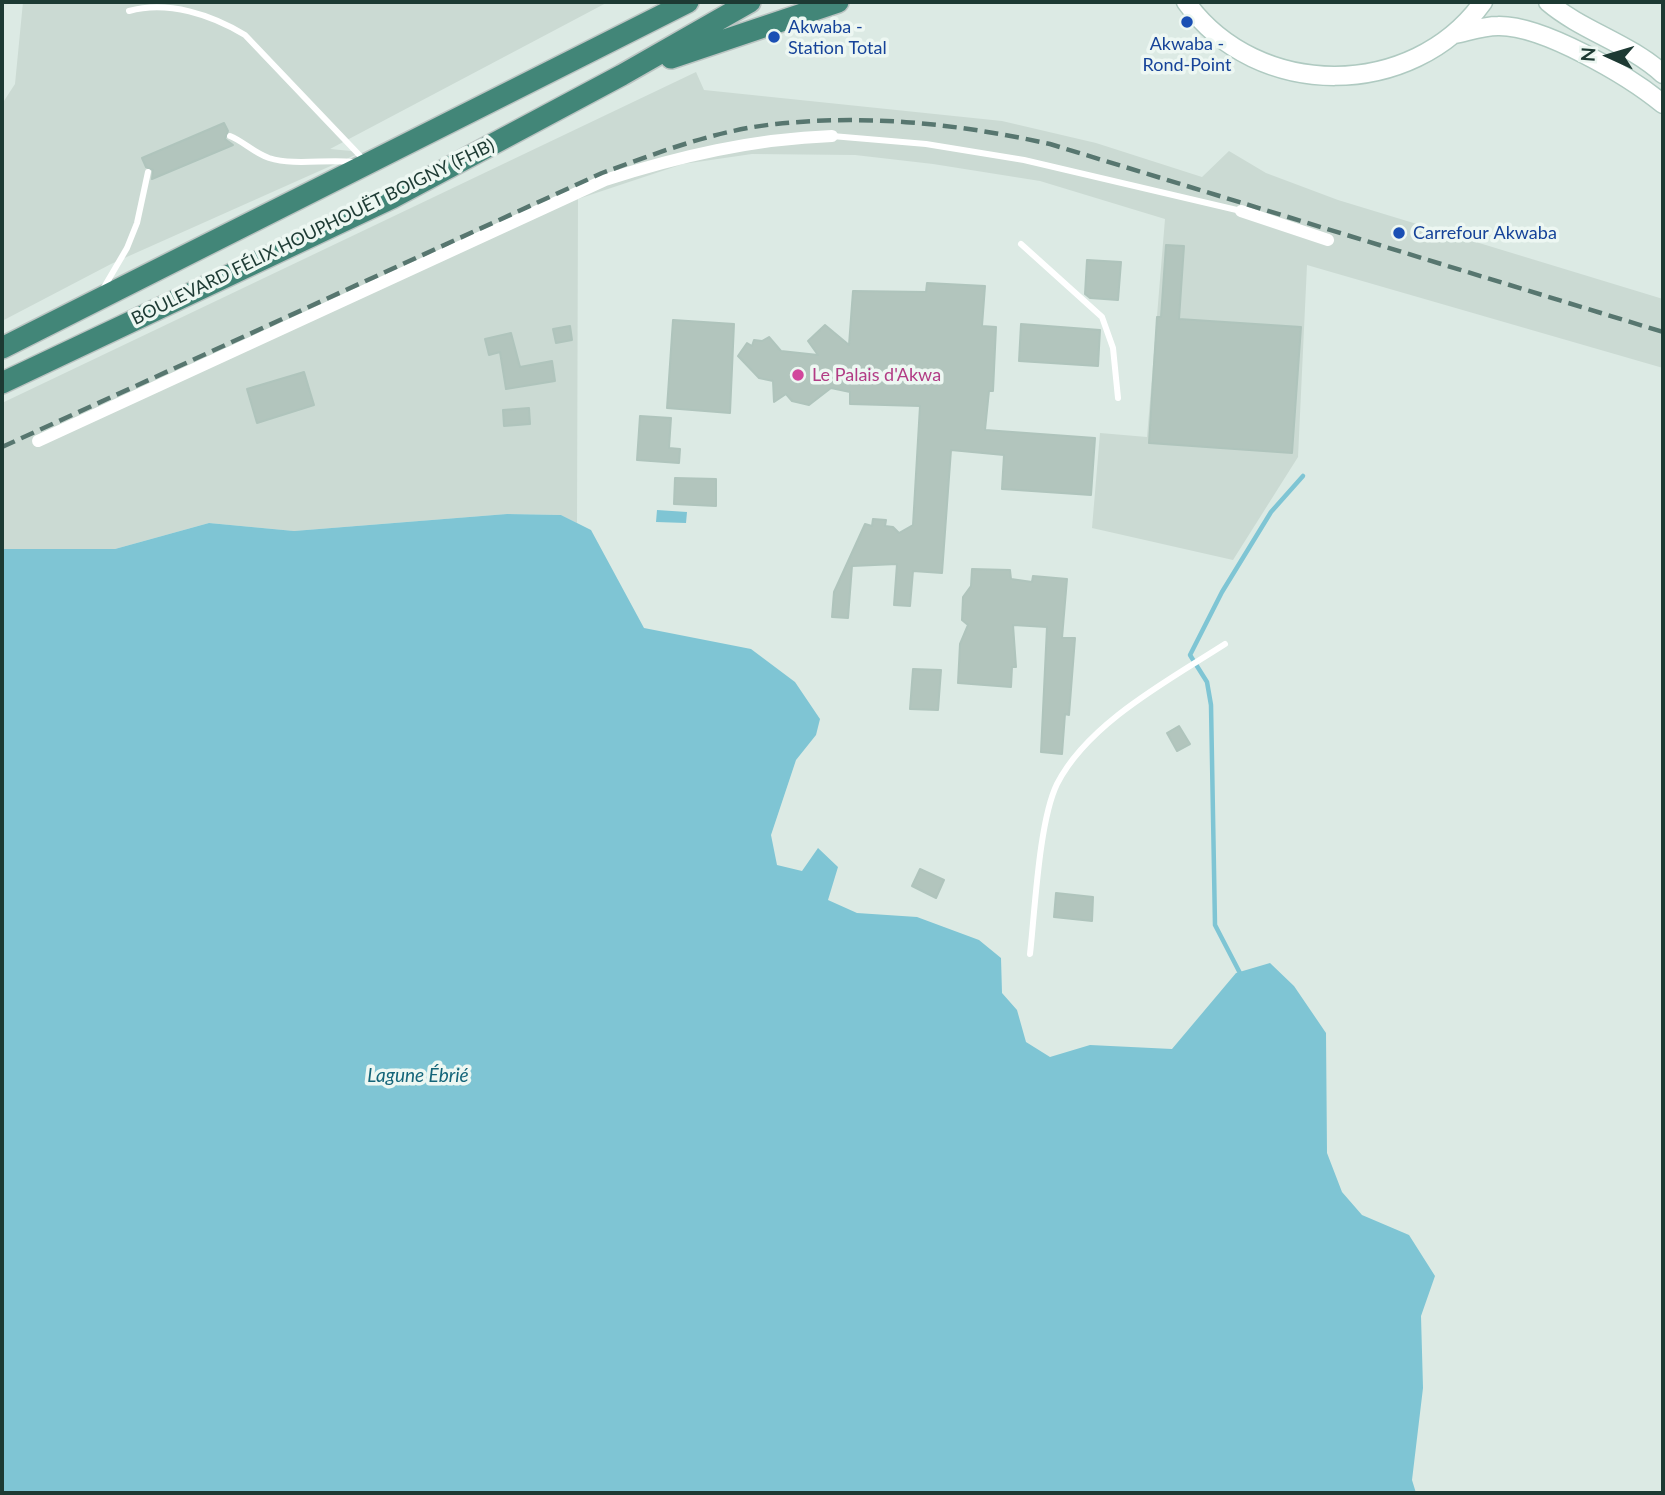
<!DOCTYPE html>
<html>
<head>
<meta charset="utf-8">
<style>
	body { margin:0 }
	#map { position:relative; width:1665px; height:1495px; overflow:hidden; background:#dceae4; font-family:Lato,sans-serif }
	canvas { display:block }
	.frame { position:absolute; inset:0; border:4px solid #1d3a33; pointer-events:none }
	.north { position:absolute; left:1574px; top:21px; width:70px; height:70px; -webkit-text-stroke:5px #edf7f2; paint-order:stroke; rotate:274deg; font-size:19px; font-weight:700; line-height:28px; text-align:center; color:#1d3a33 }
	.north::after { content:''; display:block; margin:auto; width:24px; height:32px; background:#1d3a33; clip-path:polygon(50% 0,100% 100%,50% 72%,0 100%) }
</style>
</head>
<body>
<div id="map">
<canvas width="1665" height="1495"></canvas>
<div class="frame"></div>
<div class="north">N</div>
</div>
<script>
const c = document.querySelector('canvas').getContext('2d');
c.lineJoin = 'round';
function fill(path, color) { c.fillStyle = color; c.fill(path, 'evenodd'); }
function strokePath(path, color, width, dash) { c.strokeStyle = color; c.lineWidth = width; c.lineCap = dash ? 'butt' : 'round'; c.setLineDash(dash || []); c.stroke(path); }
function label(font, color, halo, rows, align = 'center') {
  c.font = font + ' Lato,sans-serif'; c.lineWidth = 7; c.setLineDash([]); c.textBaseline = 'middle'; c.strokeStyle = halo; c.fillStyle = color; for (const [text, x, y, turn = 0] of rows) {
    c.save(); c.translate(x, y); c.rotate((+turn || 0) * Math.PI / 180); c.textAlign = isNaN(turn) ? turn : align; if (halo) c.strokeText(text, 0, 0); c.fillText(text, 0, 0); c.restore();
  }
}
fill(new Path2D(`
	M23,2H608L330,149L362,152L111,264L2,321V104L15,84Z
	M696,72L704,90L1002,121L1096,143L1202,177L1229,151L1266,173L1338,200L1663,299V368L1307,265L1298,457L1233,560L1092,528L1100,433L1147,437L1165,219L1040,181L933,164L855,155L752,154L683,164L578,199L577,523L561,515L507,514L294,531L209,523L115,549H2V403Z`), '#cbdad3');
fill(new Path2D(`
	M657,510L687,512L686,523L656,522Z
	M507,514L561,515L591,530L644,628L751,649L795,682L820,719L816,735L796,760L771,835L777,865L802,871L818,848L838,867L828,900L857,913L917,917L979,940L1001,958L1002,993L1017,1010L1026,1042L1050,1057L1090,1045L1172,1049L1236,973L1270,963L1294,986L1326,1033L1327,1153L1342,1192L1362,1215L1409,1235L1435,1276L1421,1316L1423,1388L1412,1480L1416,1493H2V549H115L209,523L294,531Z`), '#7fc5d4');
strokePath(new Path2D(`
	M1241,975L1215,925L1211,705L1207,682L1190,655L1222,592L1271,512L1303,476`), '#7fc5d4', 4.5);
const building = new Path2D(`
	M224,123L228,131L225,139L233,145L152,179L153,170L146,167L142,158Z
	M1166,245L1184,246L1179,319L1301,327L1292,453L1149,443L1157,317H1161Z
	M1087,260L1121,262L1118,300L1090,298L1085,294Z
	M927,283L985,286L982,326L996,327L993,391H989L985,430L1095,438L1091,495L1002,489L1004,455L951,450L942,573L913,571L910,606L894,605L897,564L852,566L848,618L832,617L834,592L865,524L872,526L873,519L886,520L885,526L893,527L899,533L913,525L920,406L850,404V392L831,388L809,405L792,401L786,394L774,402L773,381L759,378L738,356L747,343L752,346L754,340L762,341L769,337L781,351L818,355L808,341L825,325L849,345L853,291L926,292Z
	M673,320L734,324L730,413L667,408Z
	M1021,324L1100,330L1098,366L1019,361Z
	M570,326L572,340L556,343L553,329Z
	M511,333L520,367L552,361L555,381L506,389L500,352L489,355L485,339Z
	M304,372L314,405L257,423L247,389Z
	M529,408L530,424L504,426L503,410Z
	M640,416L671,418L669,448L680,449L679,463L637,460Z
	M675,478L716,479V506L674,504Z
	M972,569L1010,570L1011,579L1032,582L1033,576L1067,579L1062,638H1075L1069,715L1065,714L1062,754L1041,752L1047,627L1013,625L1016,667H1012L1011,687L958,683L960,644L968,625L962,620L963,597L971,586Z
	M913,669L941,670L938,710L910,709Z
	M1179,726L1190,744L1177,751L1167,733Z
	M920,869L944,880L936,898L912,886Z
	M1056,893L1093,897L1092,921L1054,917Z`);
fill(building, '#b2c5bd');
strokePath(building, '#afc4bc', 2);
const secondary = new Path2D(`
	M1186,2C1257,101 1413,100 1483,2
	M1548,2C1582,31 1629,43 1663,74
	M1455,34C1469,31 1484,26 1498,26C1543,25 1629,76 1663,104`);
const trunk = new Path2D(`
	M671,58L838,2
	M2,348L688,2
	M2,383L392,198L622,75L750,2`);
strokePath(secondary, '#afcac1', 21);
strokePath(trunk, '#bbc4c2', 24);
strokePath(new Path2D(`
	M129,11C168,0 212,15 245,35L365,161
	M230,136C243,141 254,153 269,158C295,166 326,159 353,162
	M832,136L926,144L1024,160L1241,211
	M1021,244L1102,317L1113,348L1118,398
	M103,289L127,248L137,223L148,172
	M1030,954C1035,910 1039,821 1057,784C1088,723 1169,680 1225,644`), '#fff', 6);
strokePath(new Path2D(`
	M1241,211L1328,240
	M38,441L605,180C680,156 753,139 832,136`), '#fff', 12);
strokePath(secondary, '#fff', 18);
strokePath(trunk, '#428678', 21);
strokePath(new Path2D(`
	M2,447L602,173C657,153 716,130 776,124C869,114 959,124 1050,144L1663,332`), '#57766f', 4.5, [14, 7]);
for (const [x, y, r, color] of [
	[1187,22,7,"#1a4fb4"],
	[774,37,7,"#1a4fb4"],
	[1399,233,7,"#1a4fb4"],
	[798,375,7,"#d1479c"]
]) { const dot = new Path2D(); dot.arc(x, y, r, 0, 2 * Math.PI); c.fillStyle = color; c.fill(dot); strokePath(dot, '#edf7f2', 2.5); }
label('18px', '#164399', '#edf7f2', [
	["Akwaba -",788,27],
	["Station Total",788,48],
	["Akwaba -",1187,44,"center"],
	["Rond-Point",1187,65,"center"],
	["Carrefour Akwaba",1413,233]
], 'left');
label('18px', '#1d3a33', '#edf7f2', [
	["BOULEVARD FÉLIX HOUPHOUËT BOIGNY (FHB)",313,232,-26]
]);
label('18px', '#b23c85', '#edf7f2', [
	["Le Palais d'Akwa",812,375]
], 'left');
label('italic 19px', '#146579', '#edf7f2', [
	["Lagune Ébrié",418,1076]
]);
</script>
</body>
</html>
